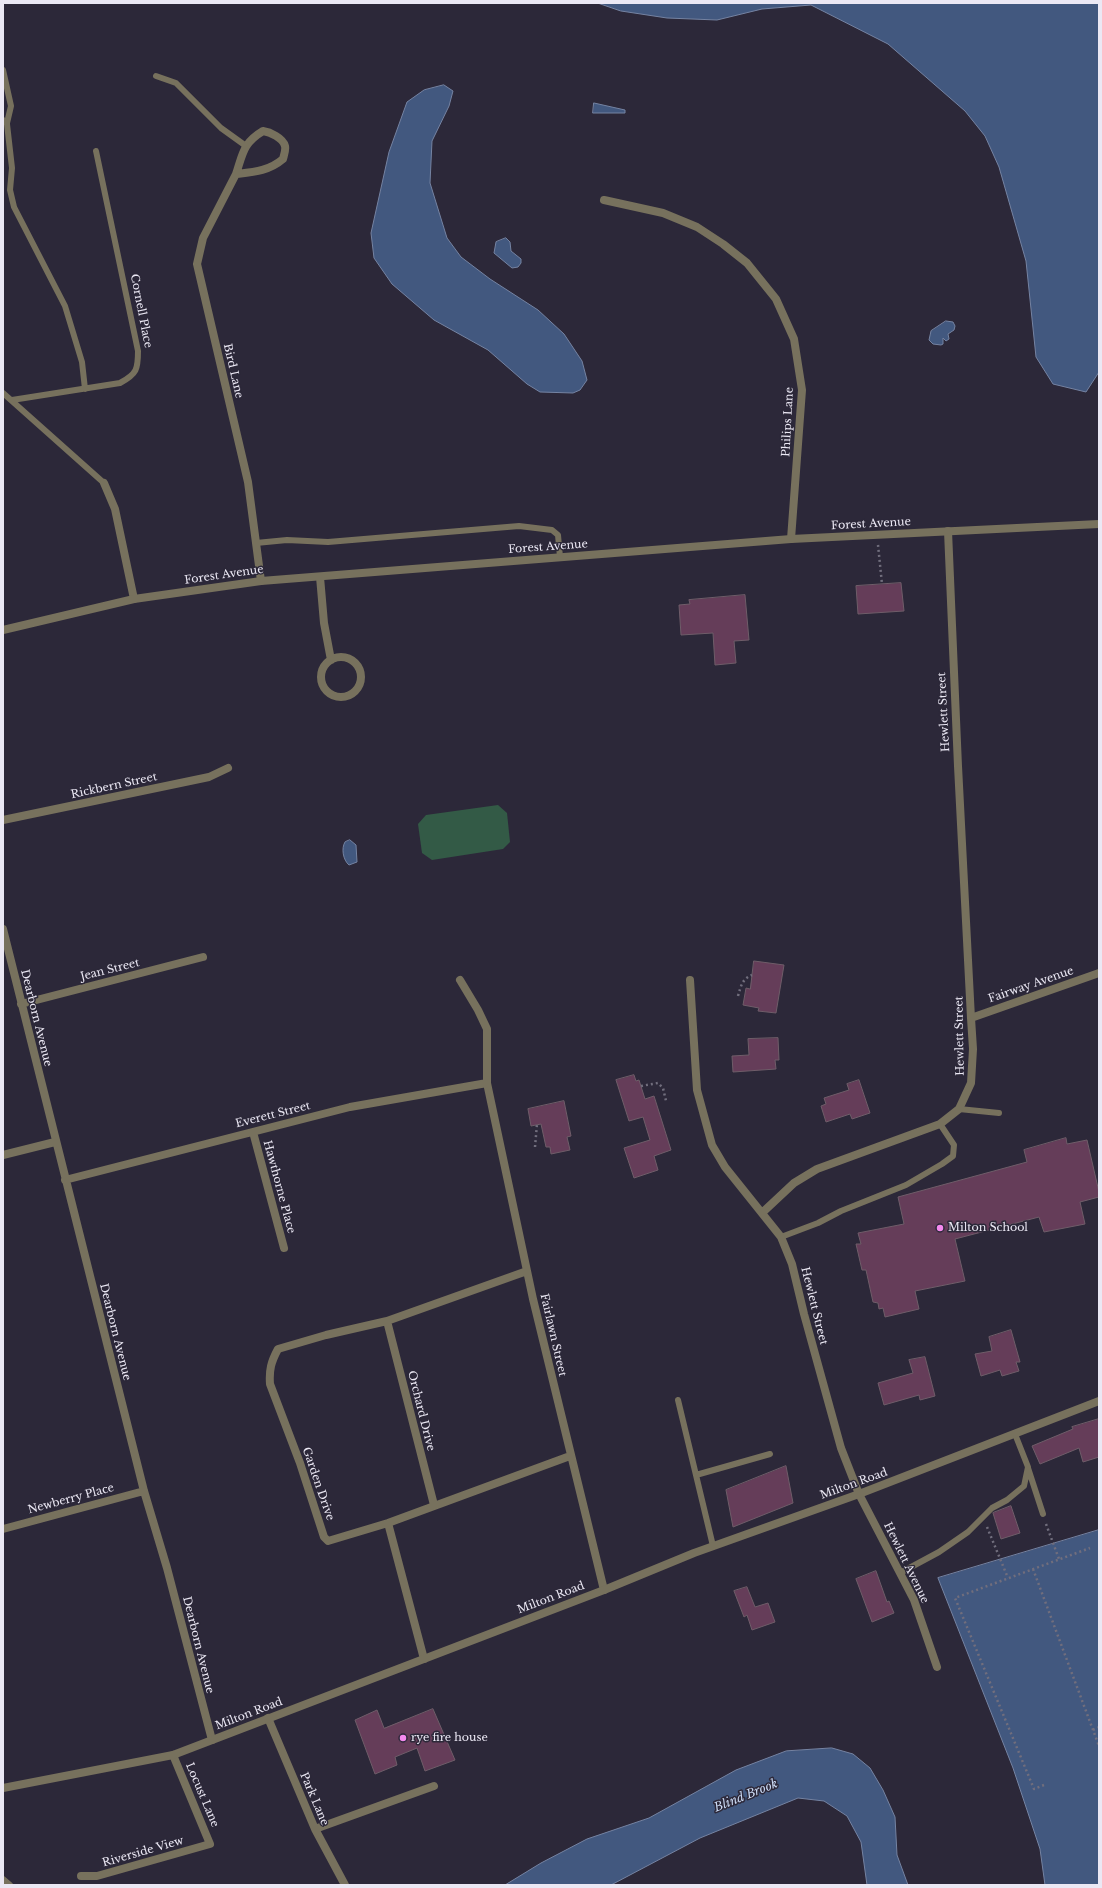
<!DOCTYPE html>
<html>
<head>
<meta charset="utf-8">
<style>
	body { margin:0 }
	#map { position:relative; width:1102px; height:1888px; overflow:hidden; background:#2c2839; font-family:"Libre Baskerville",serif }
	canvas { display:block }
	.frame { position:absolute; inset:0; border:4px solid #ebe8f4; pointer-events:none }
</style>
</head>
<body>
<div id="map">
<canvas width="1102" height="1888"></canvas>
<div class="frame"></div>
</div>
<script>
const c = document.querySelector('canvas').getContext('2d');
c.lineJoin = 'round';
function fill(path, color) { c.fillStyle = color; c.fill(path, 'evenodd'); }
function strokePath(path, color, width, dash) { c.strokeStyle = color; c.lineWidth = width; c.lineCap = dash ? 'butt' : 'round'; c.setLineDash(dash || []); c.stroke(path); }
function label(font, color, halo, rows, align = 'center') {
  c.font = font + ' "Libre Baskerville",serif'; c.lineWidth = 3; c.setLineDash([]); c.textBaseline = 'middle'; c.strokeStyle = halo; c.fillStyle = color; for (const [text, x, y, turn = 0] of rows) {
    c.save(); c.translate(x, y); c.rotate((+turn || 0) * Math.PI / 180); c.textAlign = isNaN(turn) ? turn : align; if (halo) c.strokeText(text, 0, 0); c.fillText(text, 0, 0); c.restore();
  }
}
fill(new Path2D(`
	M498,805L507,813L510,842L503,849L432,860L422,853L418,824L426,815Z`), '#335a46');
const water = new Path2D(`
	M598,3H1099V372L1086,392L1053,384L1036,357L1026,261L999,167L985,136L965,111L888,44L811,5L762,9L717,20L667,18L621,11Z
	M444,85L453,91L449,106L432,141L430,183L447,238L461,257L490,279L538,310L564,334L582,361L587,380L580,390L573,393L540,392L527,384L488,350L434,320L392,284L374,258L371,233L389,152L407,102L424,90Z
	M594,103L625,110V113H593Z
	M506,238L510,242L511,251L521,259V263L518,267L512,268L494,253L496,242Z
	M946,321L953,322L955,326L954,330L948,334L949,339L946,341L943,338V344L941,345L933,344L929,340L931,331Z
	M350,840L356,845L357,862L349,865C343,860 341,848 345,842Z
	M1099,1530V1885H1045L1040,1849L1013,1768L938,1578Z
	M832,1748L853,1754L870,1768L883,1790L895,1817L897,1855L908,1885H867L861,1842L847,1816L824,1801L798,1798L700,1838L611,1885H505L541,1863L587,1839L649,1818L736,1770L786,1751Z`);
fill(water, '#42587f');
strokePath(water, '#7583a2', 1);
const building = new Path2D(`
	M901,583L904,611L858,614L856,586Z
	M745,595L749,640L734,641L736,663L715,665L713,633L681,635L679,605L690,604L689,600Z
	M754,961L784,965L776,1013L758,1011L759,1008L743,1005L746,988L750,989Z
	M778,1038L779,1060H775L776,1069L733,1072L732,1056L749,1055L748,1039Z
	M634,1075L636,1081L639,1080L645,1099L654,1096L671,1150L654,1156L658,1170L634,1178L624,1148L650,1140L643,1117L629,1121L616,1080Z
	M859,1080L870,1113L852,1119L850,1114L826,1122L821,1106L826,1104L824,1098L849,1090L847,1084Z
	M564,1101L571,1136L567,1137L570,1150L551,1154L550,1147H546L541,1124L531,1126L528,1109Z
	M1066,1138L1067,1144L1087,1140L1099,1192V1197L1080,1202L1085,1224L1044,1232L1039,1217L955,1239L965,1281L915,1291L919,1309L885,1317L883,1308L879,1309L878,1303L873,1302L866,1270H862L856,1244H861L858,1233L904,1224L898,1197L1027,1162L1024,1150Z
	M1011,1330L1020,1362H1016L1019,1371L1002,1376L1000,1370L981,1376L975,1354L992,1351L989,1337Z
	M925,1357L935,1396L920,1400L919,1395L884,1405L878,1383L913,1373L909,1360Z
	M1099,1419V1457L1083,1462L1079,1448L1040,1464L1032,1446L1073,1429L1072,1427Z
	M786,1466L793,1503L733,1527L726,1490Z
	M1011,1506L1020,1533L1001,1539L993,1513Z
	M876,1571L887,1602L889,1601L894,1613L872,1622L856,1579Z
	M747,1587L755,1607L768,1603L775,1622L752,1630L747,1615L744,1617L734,1591Z
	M433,1709L455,1760L425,1771L417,1748L395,1757L397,1765L375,1774L355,1720L377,1710L384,1728Z`);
fill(building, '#653d59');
strokePath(building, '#6f5d69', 1);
strokePath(new Path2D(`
	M878,545L882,584
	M738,996C741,986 742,979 752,975
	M641,1086L658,1083L663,1088L666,1101
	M535,1147L537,1124
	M1046,1524L1059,1559
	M987,1527L1008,1578
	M1033,1569L1099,1746
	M1093,1730L1099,1727
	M1044,1785L1034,1789L955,1598L1090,1548`), '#716e7d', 2.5, [2, 3]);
strokePath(new Path2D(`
	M3,70L11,106L7,123
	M156,76L176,83L221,128L246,146
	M3,120L7,124L12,168L10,190L14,207L65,306L82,362L85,389
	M3,393L104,483
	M12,400L120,383C137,374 138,369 138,351L96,151
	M256,543L287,540L328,542L519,526L552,530L558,535L560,557
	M959,1109L999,1113
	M781,1237L818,1223L841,1211L906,1185L942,1164L953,1156L954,1145L940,1124
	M678,1400L713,1546
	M1028,1468L1043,1514
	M696,1475L770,1454
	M900,1573L939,1552L968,1532L992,1508L1007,1500L1024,1486L1028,1467L1015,1434
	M3,1879L10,1885`), '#77715d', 6);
strokePath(new Path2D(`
	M263,131C270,132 283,138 285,146C286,150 284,155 283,159C269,171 254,172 236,174C243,153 243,143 263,131Z
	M236,174L203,238L197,264L248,482L261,581
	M604,200L663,213L697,227L723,244L747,263L776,299L794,339L802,390L791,539
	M104,483L115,509L134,599
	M320,577L324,623L331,660
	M321 677a20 20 0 1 1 40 0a20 20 0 1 1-40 0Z
	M3,820L209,777L228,768
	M3,929L144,1491L167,1568L212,1740
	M460,980L478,1010L487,1029V1083L533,1299L604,1590
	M690,980L697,1090L712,1145L725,1167L781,1237L792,1264L804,1314L841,1448L859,1494L914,1600L937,1667
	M21,1004L203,957
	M971,1018L1099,973
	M253,1132L284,1248
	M3,1155L55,1142
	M65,1180L350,1107L487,1083
	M763,1212L794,1183L817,1169L940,1124L959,1109L971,1083L973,1049L971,1018L958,766L948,531
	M527,1271L387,1321L326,1335L278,1349C271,1362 269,1370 270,1384L300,1463L324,1537L328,1541L388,1523L570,1456
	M387,1321L434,1505
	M388,1523L424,1659
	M3,1529L144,1491
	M268,1718L315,1829L345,1885
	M315,1829L434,1786
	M81,1876H97L210,1844L173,1755`), '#77715d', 8);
strokePath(new Path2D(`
	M3,630L134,599L261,581L791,539L1099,524
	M3,1788L173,1755L604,1590L694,1553L859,1494L1099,1401`), '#77715d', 8);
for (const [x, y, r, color] of [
	[940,1228,4,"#f589ee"],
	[403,1738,4,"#f589ee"]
]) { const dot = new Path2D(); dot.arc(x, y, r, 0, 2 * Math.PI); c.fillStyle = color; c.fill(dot); strokePath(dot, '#2c2839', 1.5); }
label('11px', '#ebe8f4', '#2c2839', [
	["Cornell Place",141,311,79],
	["Bird Lane",233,371,77],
	["Philips Lane",788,422,-87],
	["Forest Avenue",871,524,-3],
	["Forest Avenue",548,547,-4],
	["Forest Avenue",224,575,-8],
	["Hewlett Street",944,712,-93],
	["Rickbern Street",114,786,-12],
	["Jean Street",110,970,-14],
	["Fairway Avenue",1031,985,-19],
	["Dearborn Avenue",36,1018,76],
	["Hewlett Street",960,1036,-91],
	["Everett Street",273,1115,-14],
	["Hawthorne Place",279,1187,75],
	["Hewlett Street",814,1306,76],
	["Dearborn Avenue",115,1332,76],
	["Fairlawn Street",553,1335,77],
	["Orchard Drive",421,1411,76],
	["Garden Drive",318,1484,71],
	["Milton Road",854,1484,-20],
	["Newberry Place",71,1499,-15],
	["Hewlett Avenue",906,1563,64],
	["Milton Road",551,1598,-21],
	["Dearborn Avenue",198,1645,76],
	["Milton Road",249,1714,-21],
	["Locust Lane",202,1795,67],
	["Park Lane",314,1799,67],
	["Riverside View",143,1852,-16]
]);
label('11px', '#ebe8f4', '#2c2839', [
	["Milton School",948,1228],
	["rye fire house",411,1738]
], 'left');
label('italic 12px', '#cbdaf4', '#2c2839', [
	["Blind Brook",746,1796,-22]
]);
</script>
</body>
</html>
